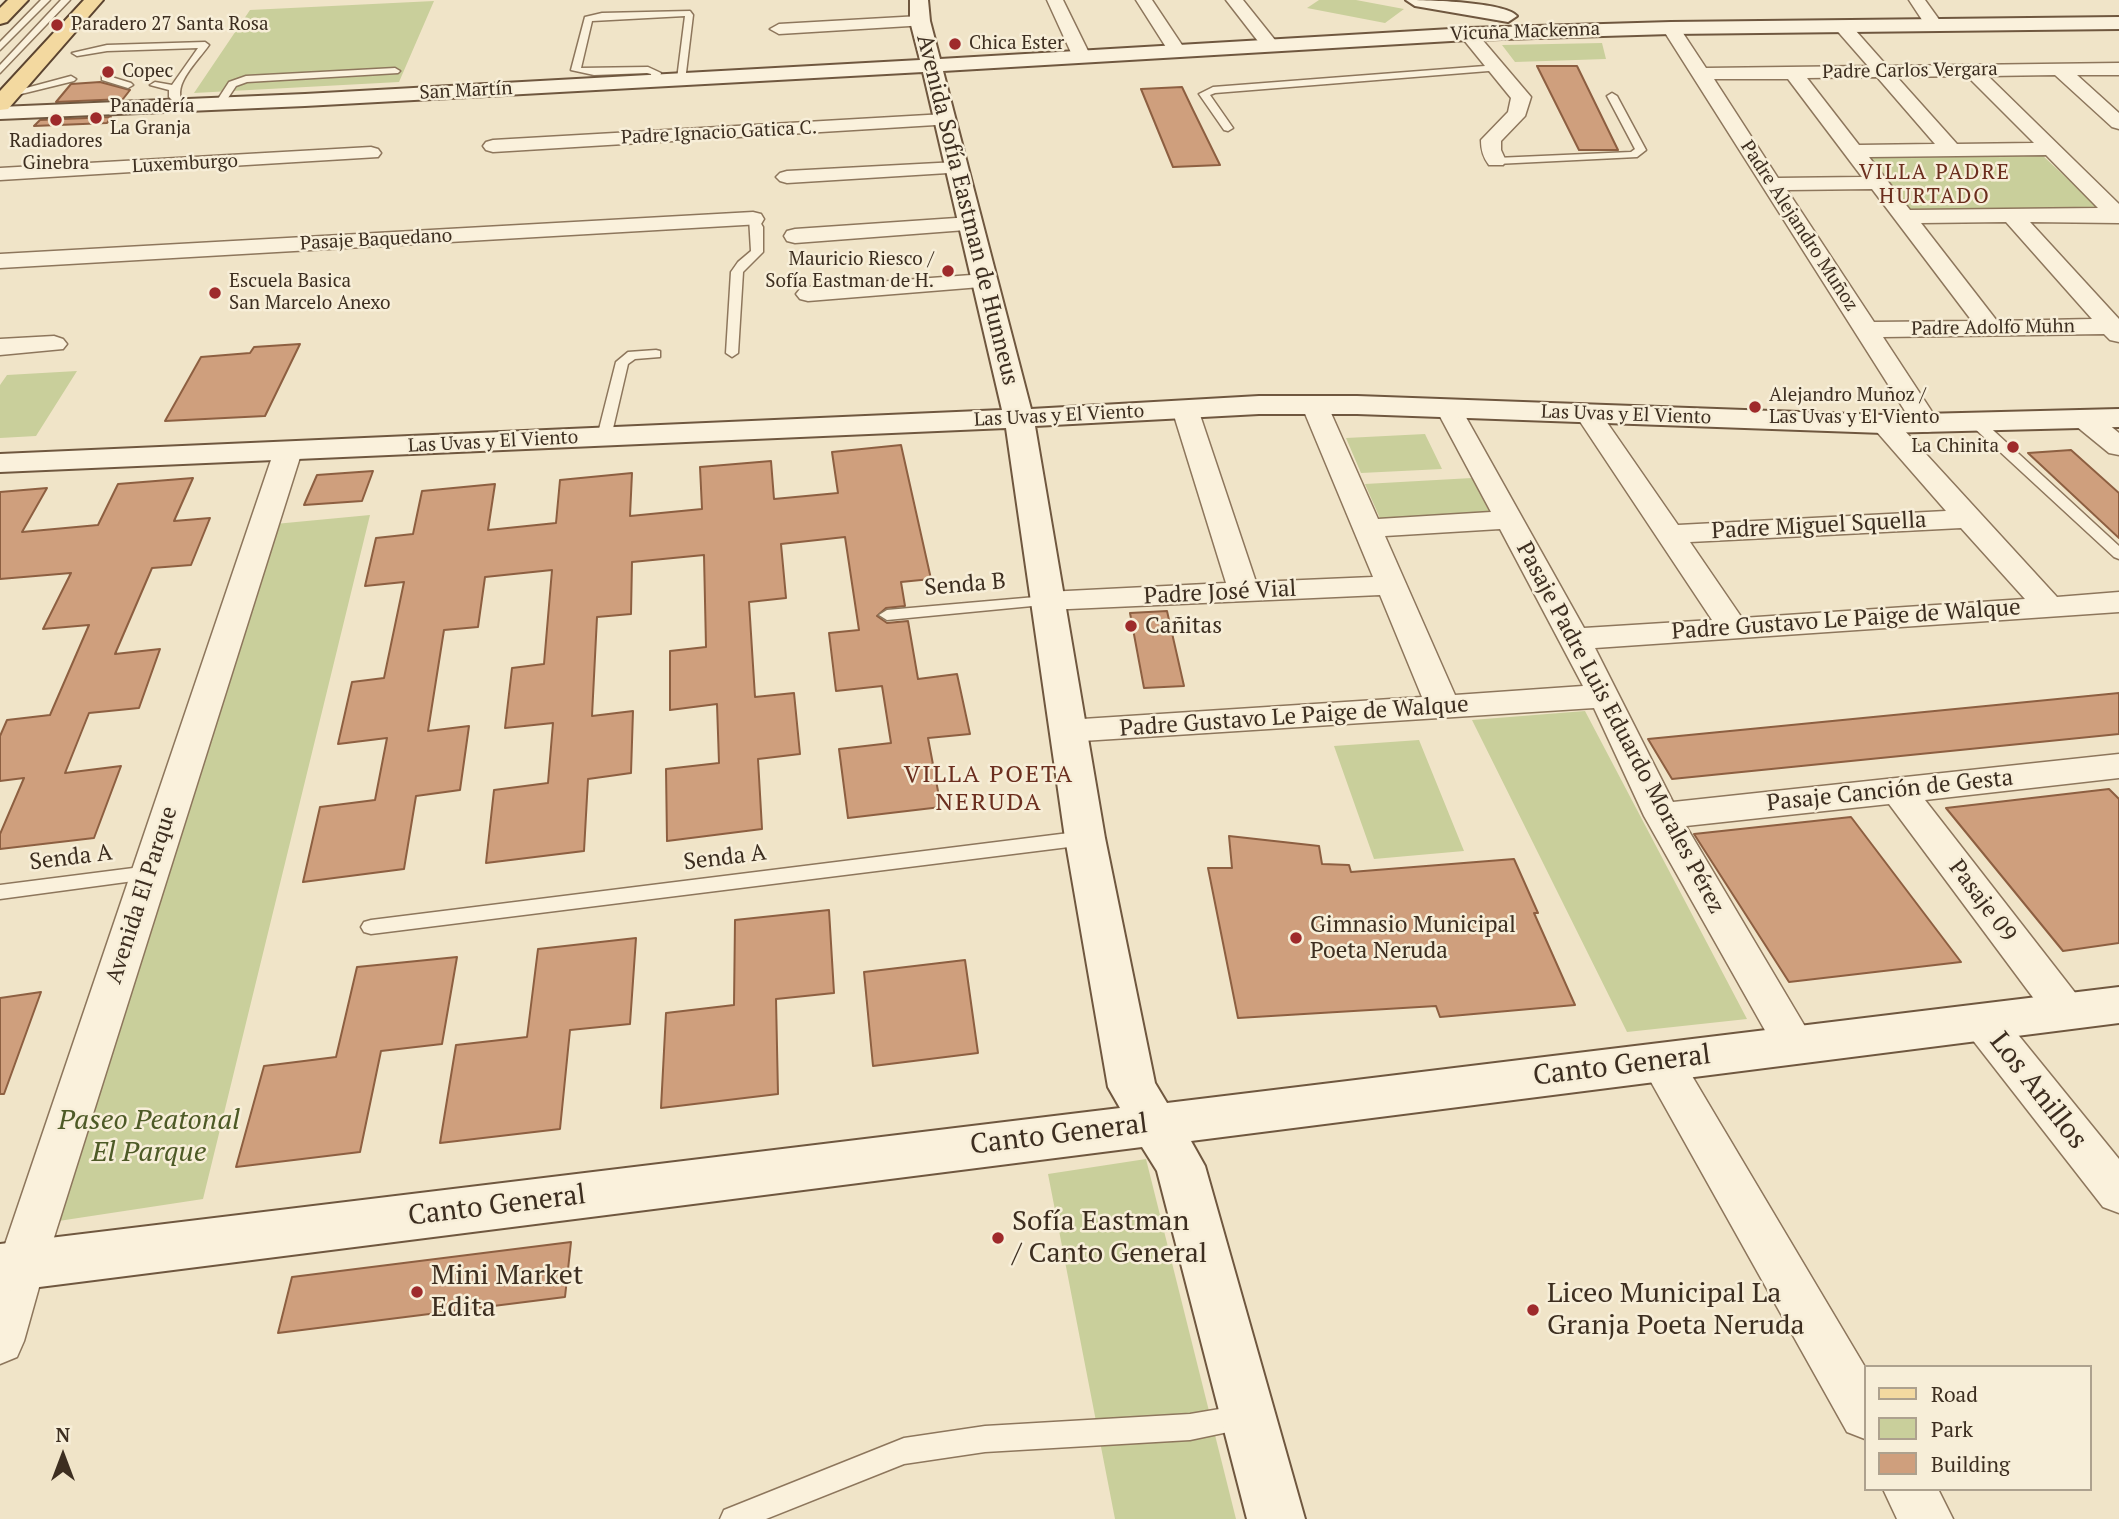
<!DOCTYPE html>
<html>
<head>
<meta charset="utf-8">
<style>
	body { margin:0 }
	#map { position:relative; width:2119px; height:1519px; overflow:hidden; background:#f0e4c8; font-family:"PT Serif",serif }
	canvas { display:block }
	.legend { position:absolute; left:1864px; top:1365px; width:228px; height:126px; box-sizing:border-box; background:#f7eed8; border:2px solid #ada18e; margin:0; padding:9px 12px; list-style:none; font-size:21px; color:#3d2e20 }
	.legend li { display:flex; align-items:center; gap:14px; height:35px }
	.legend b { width:35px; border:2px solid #ada18e }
	.north { position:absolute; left:28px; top:1421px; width:70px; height:70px; -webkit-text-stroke:5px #f7eed8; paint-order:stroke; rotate:0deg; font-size:19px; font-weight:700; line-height:28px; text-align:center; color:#3d2e20 }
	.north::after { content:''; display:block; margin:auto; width:24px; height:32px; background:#3d2e20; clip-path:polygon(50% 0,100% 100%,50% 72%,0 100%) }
</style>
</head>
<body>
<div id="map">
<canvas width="2119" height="1519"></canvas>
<ul class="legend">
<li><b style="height:9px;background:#f3d9a0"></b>Road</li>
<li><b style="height:19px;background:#c9cf9b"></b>Park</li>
<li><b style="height:19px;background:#cf9f7d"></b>Building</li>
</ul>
<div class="north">N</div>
</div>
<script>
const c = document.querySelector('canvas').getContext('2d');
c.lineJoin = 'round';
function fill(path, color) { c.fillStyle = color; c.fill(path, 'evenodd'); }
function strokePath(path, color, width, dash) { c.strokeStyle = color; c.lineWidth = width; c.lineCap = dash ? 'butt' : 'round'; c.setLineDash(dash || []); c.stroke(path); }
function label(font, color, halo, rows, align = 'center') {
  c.font = font + ' "PT Serif",serif'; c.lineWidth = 5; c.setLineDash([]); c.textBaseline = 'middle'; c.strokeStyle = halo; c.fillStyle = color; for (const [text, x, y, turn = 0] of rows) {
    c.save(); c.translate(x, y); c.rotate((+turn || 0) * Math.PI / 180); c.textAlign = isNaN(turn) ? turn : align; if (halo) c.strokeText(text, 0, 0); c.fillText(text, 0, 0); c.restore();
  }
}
fill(new Path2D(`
	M1319,0H1356L1404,9L1385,23L1307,8Z
	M434,1L399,82L194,93L250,10Z
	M1602,43L1606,59L1515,62L1502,45Z
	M2042,155L2101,210L1911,213L1862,156Z
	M77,371L36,436L0,438V385L7,375Z
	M1425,434L1442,469L1361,473L1346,438Z
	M1472,478L1492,517L1382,523L1365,484Z
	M370,515L203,1199L52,1222L275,524Z
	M1585,711L1747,1019L1627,1032L1472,720Z
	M1419,740L1464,851L1374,859L1334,746Z
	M1146,1159L1236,1519H1115L1048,1174Z`), '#c9cf9b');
const building = new Path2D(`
	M1537,66H1577L1618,150H1579Z
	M100,82L130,90L123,99L56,102L71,84Z
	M1182,87L1193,110L1220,165L1173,167L1141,89Z
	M111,117L107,123L34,126L40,120Z
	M300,344L265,416L165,421L201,357L250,353L254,347Z
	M901,445L931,579L901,582L905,606L886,608L877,616L887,623L908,621L918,679L957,674L970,734L928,738L941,807L848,818L839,749L891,743L882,686L836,691L829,633L859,630L845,537L781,544L786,598L749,602L755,697L794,693L800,754L758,759L762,829L667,841L666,769L719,763L717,704L670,710V651L706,647L704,555L632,562L631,614L597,617L592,716L633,711L631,773L588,779L584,851L486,863L494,790L548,783L553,723L505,728L512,668L544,664L552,570L485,577L478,627L444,630L428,731L469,726L460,790L416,796L404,869L303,882L320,807L375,800L387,738L338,744L352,682L384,678L404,582L365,586L376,538L413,534L422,491L495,484L488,530L556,523L560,480L632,473L630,516L702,509L700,467L771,461L774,499L838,493L832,452Z
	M2071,450L2119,493V538L2028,453Z
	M373,471L362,501L304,505L317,475Z
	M193,478L174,521L210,518L191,565L152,568L115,654L160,649L139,708L89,713L65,773L121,766L94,838L0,849V834L24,778L0,781V736L7,720L50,715L89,625L43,629L71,573L0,579V492L47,488L22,532L98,525L118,484Z
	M1167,611L1184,686L1144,688L1130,613Z
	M2119,693V734L1672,779L1648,739Z
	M2109,789L2119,799V943L2063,951L1946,808Z
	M1851,817L1961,962L1789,982L1694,834Z
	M1229,836L1319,846L1322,864L1349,865L1351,872L1514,859L1538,913H1534L1575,1005L1440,1017L1436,1006L1238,1018L1208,868H1232Z
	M829,910L834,993L776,999L778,1094L661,1108L666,1013L734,1005L735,920Z
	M636,938L630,1024L570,1030L560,1129L440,1143L456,1045L527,1037L538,949Z
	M457,957L442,1044L381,1051L360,1152L236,1167L264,1066L336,1057L357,967Z
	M965,960L978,1053L873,1066L864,972Z
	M41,992L4,1094H0V998Z
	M571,1242L565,1297L278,1333L292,1277Z`);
fill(building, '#cf9f7d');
strokePath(building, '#8d5f41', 2);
const lane = new Path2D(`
	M41,0H50L0,50V42Z
	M61,0H70L0,73V65Z
	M690,11L693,15L685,81L677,79L685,16L592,21L581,68L648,67L661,73L658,83H652L651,74L647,73L594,75L571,70L585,17L602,13Z
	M205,42L209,45C199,60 171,85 183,103L178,106L169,97V90L150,85L155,82L172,85L198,48L107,51L77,56L72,53L107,45Z
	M1498,65L1503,68L1501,70L1215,93L1210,95L1233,128L1228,131L1224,130L1199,94L1213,87Z
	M395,68L400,71L398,73L247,82L236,86L224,104L216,102L229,82L246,76Z
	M105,75L131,83L133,85L128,88L102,80V76Z
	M71,76L76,79L74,81L9,97L4,94Z
	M1612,93L1617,96L1646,150L1637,157L1496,164L1491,161L1496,158L1631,152L1635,149L1607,96Z
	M749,217H757L763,227V252L743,272L738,353L732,357L726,353L731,272L738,262L751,251Z
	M656,350L660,351V357L635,359L628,364L611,437L604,441L599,440L597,437L616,362L628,352Z
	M1977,419L1982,420L2119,546V559L2114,557L1972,426L1970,423Z
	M1047,596L1053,598L1055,601L1053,604L887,620L879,615L887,610Z
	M1085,831L1092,833L1094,838L1092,843L1085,845L371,934L364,932L361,927L364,922L371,920Z
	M149,866L156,868L158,873L156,878L0,899V885Z
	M1243,1405L1252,1409L1256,1418L1252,1427L1190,1440L985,1452L904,1464L766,1519H720L724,1510L904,1438L985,1426L1190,1414Z`);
const street = new Path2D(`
	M1047,0H1063L1091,57L1088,61H1076L1073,57Z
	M1136,0H1152L1186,51L1183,55H1171Z
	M1226,0H1243L1279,45L1276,49H1264Z
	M1909,0H1925L1943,25L1940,29H1928Z
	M920,16L926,17L929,21L926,25L779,34L770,29L779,24Z
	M1842,21L1848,22L1887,66L2119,63V75H2077L2119,113V129L2112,127L2055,75L1988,76L2119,204V223L2030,222L2119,319V342L2110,340L2104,334L1883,337L1940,424L1937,430L1927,432L1917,430L1662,28L1671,23L1677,24L1706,68L1868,66L1833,26ZM1967,76L2034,143L1957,144L1897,77ZM1877,77L1935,144L1859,145L1807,78ZM1714,79H1788L1862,177L1778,178ZM2046,155L2098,208L1910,210L1869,157ZM1872,189L1972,321L1874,322L1787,190ZM2006,222L2092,319L1997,321L1921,223Z
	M1468,29L1474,30L1531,97L1525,116L1501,141V150L1506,161L1503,165H1489C1483,157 1481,150 1481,140L1508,112L1511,98L1459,34Z
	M945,114L952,116L955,120L952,124L493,152L486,150L483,146L486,142L493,140Z
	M371,147L378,149L381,153L378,157L0,180V168Z
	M957,162L964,164L967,168L964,172L787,183L780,181L776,177L780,173L787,171Z
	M753,212L761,214L764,219L761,224L0,268V254Z
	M971,217L979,219L982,224L979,229L795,243L787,241L784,236L787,231L795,229Z
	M985,274L993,276L997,281L993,286L808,301L800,299L796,294L800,289L808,287Z
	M54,336L63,339L67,344L63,349L0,355V339Z
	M1314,396L1323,398L1327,404L1378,519L1491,512L1436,409L1440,403L1449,401L1458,403L1584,628L1712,620L1575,414L1579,408L1588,406L1597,408L1678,525L1946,511L1870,424L1873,418L1883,416L1893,418L2057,597L2119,592V612L1595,648L1673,802L2119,754V778L1925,800L2080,999L2086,1011L2080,1023L2066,1027L2052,1023L1889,804L1686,826L1816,1045L1810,1057L1795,1062L1780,1057L1644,816L1594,708L1067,742L1055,739L1050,731L1055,723L1067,720L1422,697L1380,595L1047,610L1036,608L1031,601L1036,594L1047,592L1226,583L1172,409L1176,403L1185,401L1194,403L1198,409L1256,582L1373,577L1301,404L1305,398ZM1961,528L2025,599L1742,618L1690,542ZM1500,529L1583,686L1455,695L1385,536Z
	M2086,412L2096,414L2119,433V455L2109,453L2076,426L2073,420L2076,414Z
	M288,443L298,445L302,451L45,1266L24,1341L17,1357L0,1364V1259L274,451L278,445Z
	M1983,1005L1998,1010L2119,1159V1213L2103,1207L1968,1034L1962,1022L1968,1010Z
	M1661,1044L1676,1049L1865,1367V1439L1847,1432L1646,1073L1640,1061L1646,1049Z
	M1883,1489H1938L1953,1519H1897Z`);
const secondary = new Path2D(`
	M910,0H928L930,21L940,59L1468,28L1671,22L2119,17V29L1671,34L1468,40L943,71L1031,409L1259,396H1357L1883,415L2119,409V427L1883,433L1357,414H1259L1035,426L1105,838L1155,1083L1167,1103L2119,987V1023L1191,1141L1205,1166L1305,1519H1247L1157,1171L1142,1147L0,1292V1244L1120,1108L1108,1087L1065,838L1006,428L0,472V454L1002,410L923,72L305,106L0,119V107L305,94L920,60L910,21Z
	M1406,0C1427,0 1505,2 1517,16L1508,22L1415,6Z`);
const primary = new Path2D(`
	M8,0H28L7,22L0,24V8Z
	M84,0H103L8,109L0,110V91Z`);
strokePath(lane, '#8d765c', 3);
strokePath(street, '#8d765c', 3);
strokePath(secondary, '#6f573f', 4);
strokePath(primary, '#5b4430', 4);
fill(lane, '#faf1dc');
fill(street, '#faf1dc');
fill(secondary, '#faf1dc');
fill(primary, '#f3d9a0');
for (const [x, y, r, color] of [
	[57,25,7,"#9e2a2b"],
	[955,44,7,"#9e2a2b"],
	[108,72,7,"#9e2a2b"],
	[96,118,7,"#9e2a2b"],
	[56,120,7,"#9e2a2b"],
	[948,271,7,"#9e2a2b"],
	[215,293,7,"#9e2a2b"],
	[1755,407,7,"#9e2a2b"],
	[2013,447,7,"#9e2a2b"],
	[1131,626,7,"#9e2a2b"],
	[1296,938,7,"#9e2a2b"],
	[998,1238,7,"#9e2a2b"],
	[417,1292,7,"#9e2a2b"],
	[1533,1310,7,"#9e2a2b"]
]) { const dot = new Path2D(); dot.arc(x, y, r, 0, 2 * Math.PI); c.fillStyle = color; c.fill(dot); strokePath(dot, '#f7eed8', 2.5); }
label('19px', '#3d2e20', '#f7eed8', [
	["Paradero 27 Santa Rosa",71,25],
	["Chica Ester",969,44],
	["Copec",122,72],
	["Panadería",110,107],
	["La Granja",110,129],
	["Radiadores",56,142,"center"],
	["Ginebra",56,164,"center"],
	["Mauricio Riesco /",934,260,"right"],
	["Sofía Eastman de H.",934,282,"right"],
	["Escuela Basica",229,282],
	["San Marcelo Anexo",229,304],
	["Alejandro Muñoz /",1769,396],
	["Las Uvas y El Viento",1769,418],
	["La Chinita",1999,447,"right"]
], 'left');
label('19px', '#3d2e20', '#f7eed8', [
	["Vicuña Mackenna",1525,32,-2],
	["Padre Carlos Vergara",1910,71,-1],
	["San Martín",466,91,-3],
	["Padre Ignacio Gatica C.",719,133,-3],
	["Luxemburgo",185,164,-3],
	["Padre Alejandro Muñoz",1799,226,57],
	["Pasaje Baquedano",376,240,-3],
	["Padre Adolfo Muhn",1993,328,-1],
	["Las Uvas y El Viento",1626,415,2],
	["Las Uvas y El Viento",1059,416,-3],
	["Las Uvas y El Viento",493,442,-3]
]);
c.letterSpacing = '2px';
label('21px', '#6b2e1e', '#f7eed8', [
	["VILLA PADRE",1935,173],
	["HURTADO",1935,197]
]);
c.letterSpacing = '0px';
label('23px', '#3d2e20', '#f7eed8', [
	["Avenida Sofía Eastman de Hunneus",967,210,76],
	["Padre Miguel Squella",1819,526,-3],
	["Senda B",965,585,-5],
	["Padre José Vial",1220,593,-3],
	["Padre Gustavo Le Paige de Walque",1846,620,-4],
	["Padre Gustavo Le Paige de Walque",1294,717,-4],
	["Pasaje Padre Luis Eduardo Morales Pérez",1620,728,62],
	["Pasaje Canción de Gesta",1890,791,-6],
	["Senda A",71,858,-7],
	["Senda A",725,858,-7],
	["Avenida El Parque",142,895,-72],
	["Pasaje 09",1982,901,53]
]);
label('23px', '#3d2e20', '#f7eed8', [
	["Cañitas",1145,626],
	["Gimnasio Municipal",1310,925],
	["Poeta Neruda",1310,951]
], 'left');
c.letterSpacing = '2px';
label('24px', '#6b2e1e', '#f7eed8', [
	["VILLA POETA",989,775],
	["NERUDA",989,803]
]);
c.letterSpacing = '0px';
label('28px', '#3d2e20', '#f7eed8', [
	["Canto General",1622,1066,-7],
	["Los Anillos",2038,1091,52],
	["Canto General",1059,1135,-7],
	["Canto General",497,1206,-7]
]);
label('italic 28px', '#4d5a26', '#f7eed8', [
	["Paseo Peatonal",149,1121],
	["El Parque",149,1153]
]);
label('28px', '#3d2e20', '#f7eed8', [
	["Sofía Eastman",1012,1222],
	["/ Canto General",1012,1254],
	["Mini Market",431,1276],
	["Edita",431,1308],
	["Liceo Municipal La",1547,1294],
	["Granja Poeta Neruda",1547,1326]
], 'left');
</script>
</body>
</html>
